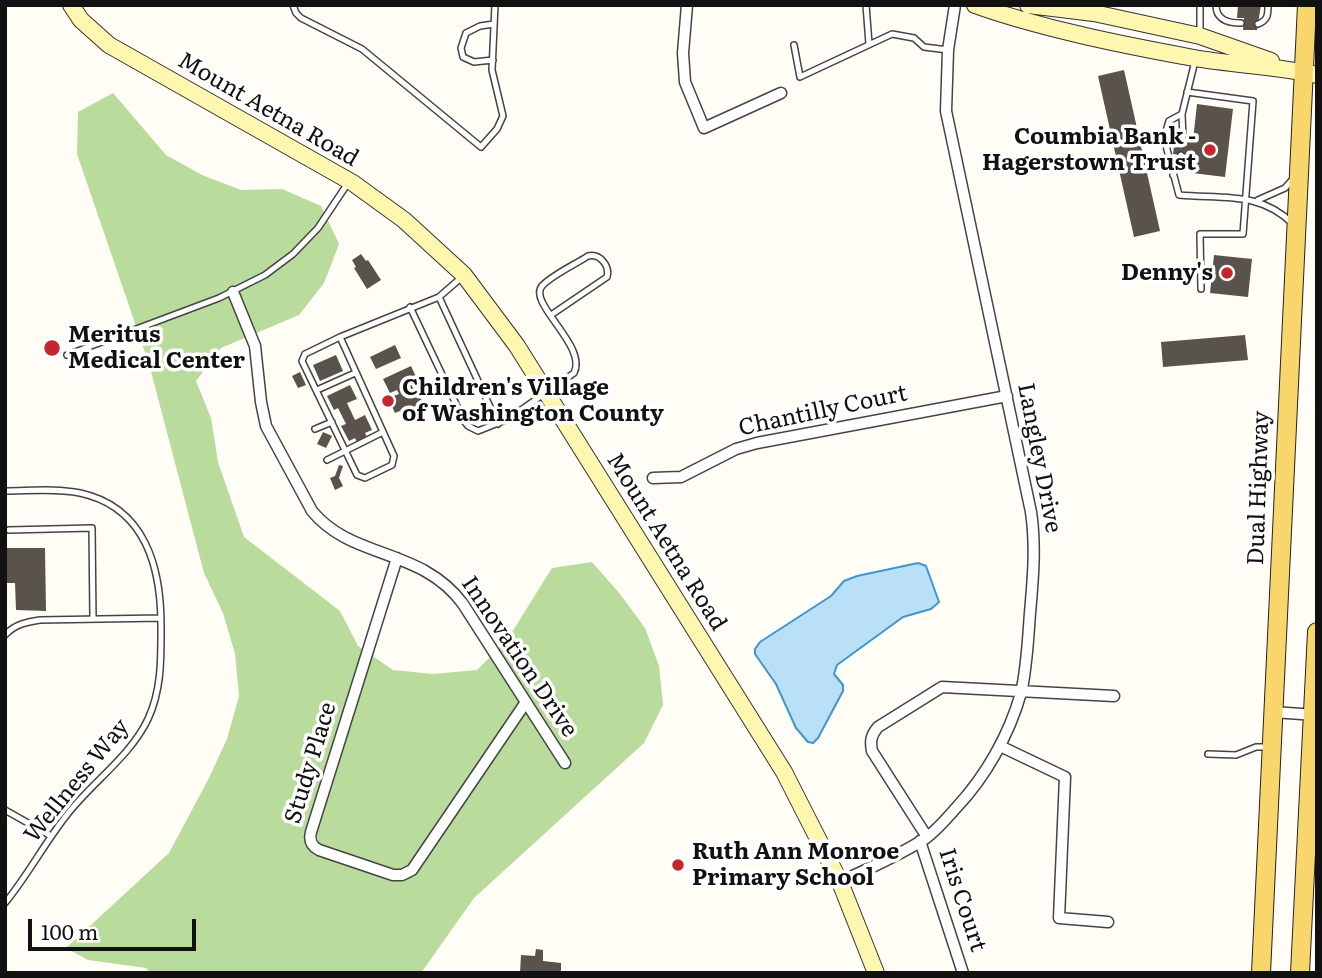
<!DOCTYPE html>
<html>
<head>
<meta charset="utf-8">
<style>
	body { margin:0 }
	#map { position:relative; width:1322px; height:978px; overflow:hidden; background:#fffdf5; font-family:Literata,serif }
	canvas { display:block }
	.frame { position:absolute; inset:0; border:7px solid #111; pointer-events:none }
	.scale { position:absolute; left:28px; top:919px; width:168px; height:32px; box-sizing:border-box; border:4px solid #111; border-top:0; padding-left:9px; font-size:21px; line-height:24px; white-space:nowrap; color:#111; -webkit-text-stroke:5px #fff; paint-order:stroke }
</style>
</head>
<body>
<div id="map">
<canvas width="1322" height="978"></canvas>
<div class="frame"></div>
<div class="scale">100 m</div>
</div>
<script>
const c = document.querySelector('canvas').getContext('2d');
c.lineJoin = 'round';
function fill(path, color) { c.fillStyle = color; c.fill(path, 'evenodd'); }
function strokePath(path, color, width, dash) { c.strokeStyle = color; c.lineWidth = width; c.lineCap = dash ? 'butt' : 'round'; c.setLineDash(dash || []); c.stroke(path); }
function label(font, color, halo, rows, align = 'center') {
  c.font = font + ' Literata,serif'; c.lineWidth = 7; c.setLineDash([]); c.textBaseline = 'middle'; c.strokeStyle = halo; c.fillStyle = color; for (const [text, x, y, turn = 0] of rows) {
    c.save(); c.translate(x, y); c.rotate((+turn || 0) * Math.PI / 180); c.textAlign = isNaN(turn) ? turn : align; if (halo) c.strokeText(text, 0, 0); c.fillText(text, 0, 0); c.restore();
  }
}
fill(new Path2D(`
	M113,93L166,155L202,175L241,190L282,189L321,206L339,244L324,283L299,315L221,348L196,381L211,418L218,462L244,537L340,611L358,646L393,670L433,674L477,670L507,640L552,568L592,562L620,594L645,628L659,666L663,705L644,743L474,898L421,973H150L146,968L88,960L66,948L169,853L209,778L227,739L239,696L235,654L223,613L204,573L149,364L77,154L78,112Z`), '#b9dc9c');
const water = new Path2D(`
	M918,563L926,566L939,602L931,609L903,617L837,665L834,674L843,685V691L818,738L813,743L808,742L796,728L776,684L755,654V649L760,642L831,596L844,581L857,576Z`);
fill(water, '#b9e0f7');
strokePath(water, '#3f96cf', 2);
fill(new Path2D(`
	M1238,5H1261L1257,30H1243L1244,18H1237Z
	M1124,70L1160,231L1134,237L1098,76Z
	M1197,104L1233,109L1225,177L1192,173L1194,156L1173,154L1175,138L1193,140Z
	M361,254L366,261L368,260L381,280L367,289L354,268L356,267L352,260Z
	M1214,255L1252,259L1248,297L1210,293Z
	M1245,335L1248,360L1163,367L1161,342Z
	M395,345L401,358L376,369L370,357Z
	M336,355L343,371L320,381L313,365Z
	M411,366L417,379L413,381L427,412L412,419L407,408L395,413L388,398L399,394L397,390L390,393L383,379Z
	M300,372L306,385L298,388L292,376Z
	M350,385L357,399L347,403L355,420L365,415L372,430L365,433L367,437L357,442L355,438L349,441L341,426L346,424L338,408L334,410L327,396Z
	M323,432L332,436L326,448L317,444Z
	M339,465L343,466L339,478L343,486L335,490L330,478L335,476Z
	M5,548H45L46,611L16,610L15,583H5Z
	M536,949L543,950V961L561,963V973H520L521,955L535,956Z`), '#5a524d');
const lane = new Path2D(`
	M293,5L296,13L301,18L362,49L481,147L497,129L503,116L492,70L495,5
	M866,5L869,44
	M1216,5C1216,20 1228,23 1241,23
	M1258,24C1268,20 1268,15 1268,5
	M1200,34V5
	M794,45L800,77L892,34L914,38L924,47L948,50
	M493,60L474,62L463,57L461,48L466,33L480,26L494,24
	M1187,92L1253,101L1243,234H1200L1201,289
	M1182,114L1169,121L1164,138L1179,195C1222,199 1260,191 1293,224
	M1183,139L1182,114L1195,61
	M1173,175L1181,155
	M1258,200L1285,188L1293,179
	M439,297L498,424
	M410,307L464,421L468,426L478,431L508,419L574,373C588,346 527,303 542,286C552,275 576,264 588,256C600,253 610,266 607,277L551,315
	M340,337L394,456L392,465L365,478L357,475L302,361L305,354Z
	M340,337L439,297L462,277
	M67,355L219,298L265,275L293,254L318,228L348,183
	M317,390L355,373
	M315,429L332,422
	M327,460L383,432
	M5,491C29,491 56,488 80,493C145,507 161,567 161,625C161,657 162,689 148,719C130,757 91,783 66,816C44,844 28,875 5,903
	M9,530L92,528L93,619
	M5,635C15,624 27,622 40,620L161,618
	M1208,754L1236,755L1256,747H1269
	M5,810L51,836`);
const street = new Path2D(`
	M687,5L683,53L685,82L704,128L781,93
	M233,292L255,346L261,402L266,426L312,511C352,560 421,547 463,604L565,763
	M653,478L681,477L736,449L757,443L1007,396
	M397,558L311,832C309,840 311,846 319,850L393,875H402L412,870L526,702
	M1273,712L1316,715
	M1000,746L1065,777L1059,918L1108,922
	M927,837L872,751C870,741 871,735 878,727L942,687L1114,696
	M920,841L963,973
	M840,882C869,868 899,856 926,838C937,830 947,818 956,808C986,776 1009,735 1021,693C1027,667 1028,639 1030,613C1033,579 1036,546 1031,512L946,111L948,50L955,5`);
const secondary = new Path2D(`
	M71,5L81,20L109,45L353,183L404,220L464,275L517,346L784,772L840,882L876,973
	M975,5C1043,29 1123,45 1194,58C1235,65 1276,66 1317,75
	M1028,5L1094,13L1200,36L1271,61`);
const primary = new Path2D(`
	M1261,973L1307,5
	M1300,973L1317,632`);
strokePath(lane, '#444', 8);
strokePath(street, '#444', 13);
strokePath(secondary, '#333', 18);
strokePath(primary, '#222', 20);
strokePath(lane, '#fff', 5);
strokePath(street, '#fff', 10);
strokePath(secondary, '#fff6b0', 16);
strokePath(primary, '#f9d66b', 18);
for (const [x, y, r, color] of [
	[1210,150,7,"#c4262e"],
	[1227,273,7,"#c4262e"],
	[52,348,9,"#c4262e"],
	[388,401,7,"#c4262e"],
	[678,865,7,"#c4262e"]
]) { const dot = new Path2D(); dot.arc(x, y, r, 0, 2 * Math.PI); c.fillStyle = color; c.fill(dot); strokePath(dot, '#fff', 2.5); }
label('23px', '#111', '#fff', [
	["Mount Aetna Road",268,110,30],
	["Chantilly Court",823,411,-12],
	["Langley Drive",1039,458,79],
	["Dual Highway",1259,488,-88],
	["Mount Aetna Road",666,542,58],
	["Innovation Drive",519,657,56],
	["Study Place",311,763,-73],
	["Wellness Way",77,781,-51],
	["Iris Court",962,900,72]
]);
label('bold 23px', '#111', '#fff', [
	["Coumbia Bank -",1196,137,"right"],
	["Hagerstown Trust",1196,163,"right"],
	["Denny's",1213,273,"right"],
	["Meritus",68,335],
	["Medical Center",68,361],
	["Children's Village",402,388],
	["of Washington County",402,414],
	["Ruth Ann Monroe",692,852],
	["Primary School",692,878]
], 'left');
</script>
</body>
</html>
